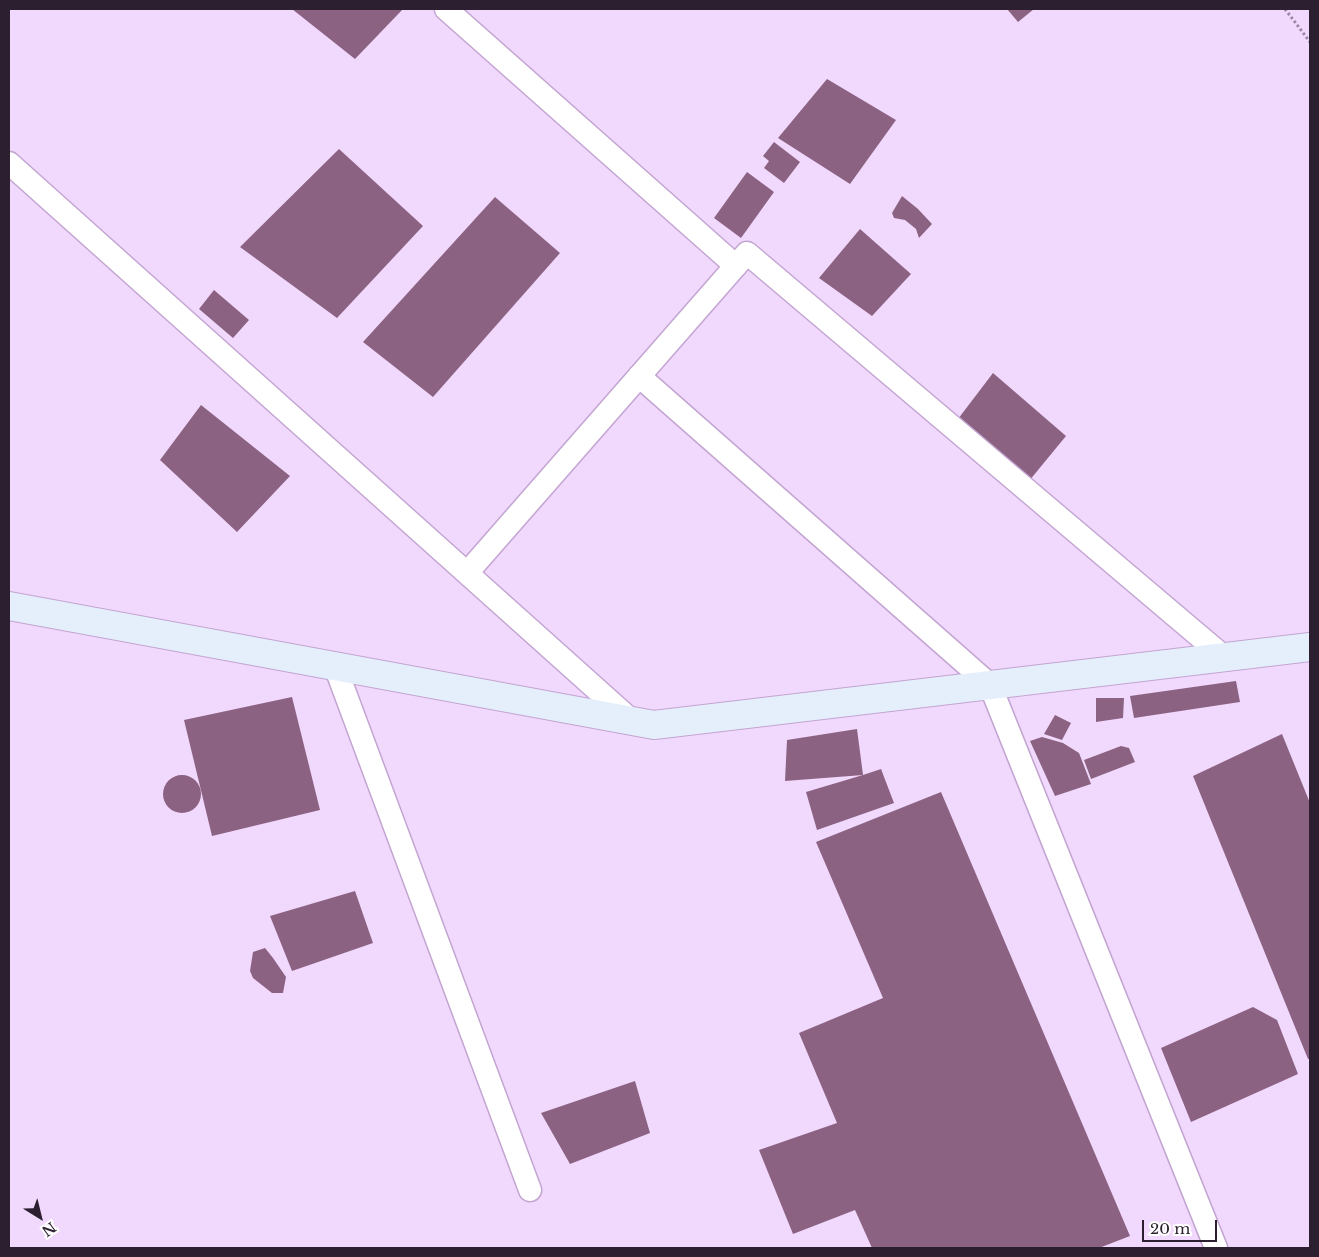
<!DOCTYPE html>
<html>
<head>
<meta charset="utf-8">
<style>
	body { margin:0 }
	#map { position:relative; width:1319px; height:1257px; overflow:hidden; background:#f1d8fd; font-family:"Libre Baskerville",serif }
	canvas { display:block }
	.frame { position:absolute; inset:0; border:10px solid #2b1f30; pointer-events:none }
	.north { position:absolute; left:15px; top:1192px; width:50px; height:50px; -webkit-text-stroke:4px #fff; paint-order:stroke; rotate:144deg; font-size:14px; font-weight:700; line-height:20px; text-align:center; color:#2b1f30 }
	.north::after { content:''; display:block; margin:auto; width:18px; height:22px; background:#2b1f30; clip-path:polygon(50% 0,100% 100%,50% 72%,0 100%) }
	.scale { position:absolute; left:1142px; top:1220px; width:75px; height:22px; box-sizing:border-box; border:2px solid #2b1f30; border-top:0; padding-left:6px; font-size:15px; line-height:18px; white-space:nowrap; color:#2b1f30; -webkit-text-stroke:4px #fff; paint-order:stroke }
</style>
</head>
<body>
<div id="map">
<canvas width="1319" height="1257"></canvas>
<div class="frame"></div>
<div class="north">N</div>
<div class="scale">20 m</div>
</div>
<script>
const c = document.querySelector('canvas').getContext('2d');
c.lineJoin = 'round';
function fill(path, color) { c.fillStyle = color; c.fill(path, 'evenodd'); }
function strokePath(path, color, width, dash) { c.strokeStyle = color; c.lineWidth = width; c.lineCap = dash ? 'butt' : 'round'; c.setLineDash(dash || []); c.stroke(path); }
fill(new Path2D(`
	M292,9H403L355,59Z
	M1007,9H1034L1018,22Z
	M827,79L896,120L850,184L778,138Z
	M774,142L800,162L784,183L764,168L769,161L763,156Z
	M339,149L423,226L337,318L240,247Z
	M747,172L774,192L741,238L714,218Z
	M902,196L918,209L932,224L919,238L916,229L905,220L894,218L892,213Z
	M495,197L560,253L433,397L363,342Z
	M860,229L911,274L872,316L819,278Z
	M214,290L249,320L233,338L199,309Z
	M993,373L1066,436L1029,481L958,419Z
	M201,405L290,476L237,532L160,460Z
	M1236,681L1240,702L1134,718L1130,696Z
	M292,697L320,810L212,836L184,720Z
	M1096,698H1124L1123,718L1096,722Z
	M1055,715L1071,723L1062,740L1044,734Z
	M857,729L863,775L881,769L894,803L817,830L806,792L863,775L785,781L787,740Z
	M1282,734L1310,803V1059H1308L1193,776Z
	M1042,737L1063,743L1079,753L1091,784L1055,796L1030,741Z
	M1121,746L1129,748L1135,762L1091,779L1084,760Z
	M163 794a19 19 0 1 1 38 0a19 19 0 1 1-38 0Z
	M941,792L1130,1236L1099,1248H872L855,1210L793,1234L759,1150L837,1123L799,1033L883,998L816,842Z
	M355,891L373,943L292,971L270,916Z
	M265,948L273,958L286,977L283,993H272L253,978L250,971L253,952Z
	M1253,1007L1277,1020L1298,1074L1191,1122L1161,1048Z
	M635,1081L650,1133L570,1164L541,1113Z`), '#8c6282');
const street = new Path2D(`
	M446,9L736,266
	M9,163L632,721
	M639,376L990,685L1216,1248
	M467,573L747,253L1224,657
	M335,666L530,1190`);
const secondary = new Path2D(`
	M9,606L654,725L1310,647`);
strokePath(street, '#c3a5d1', 25);
strokePath(secondary, '#c3a5d1', 30);
strokePath(new Path2D(`
	M1285,9L1310,42`), '#9b87a4', 3, [2.5, 2.5]);
strokePath(street, '#fff', 22);
strokePath(secondary, '#e5effc', 28);
</script>
</body>
</html>
